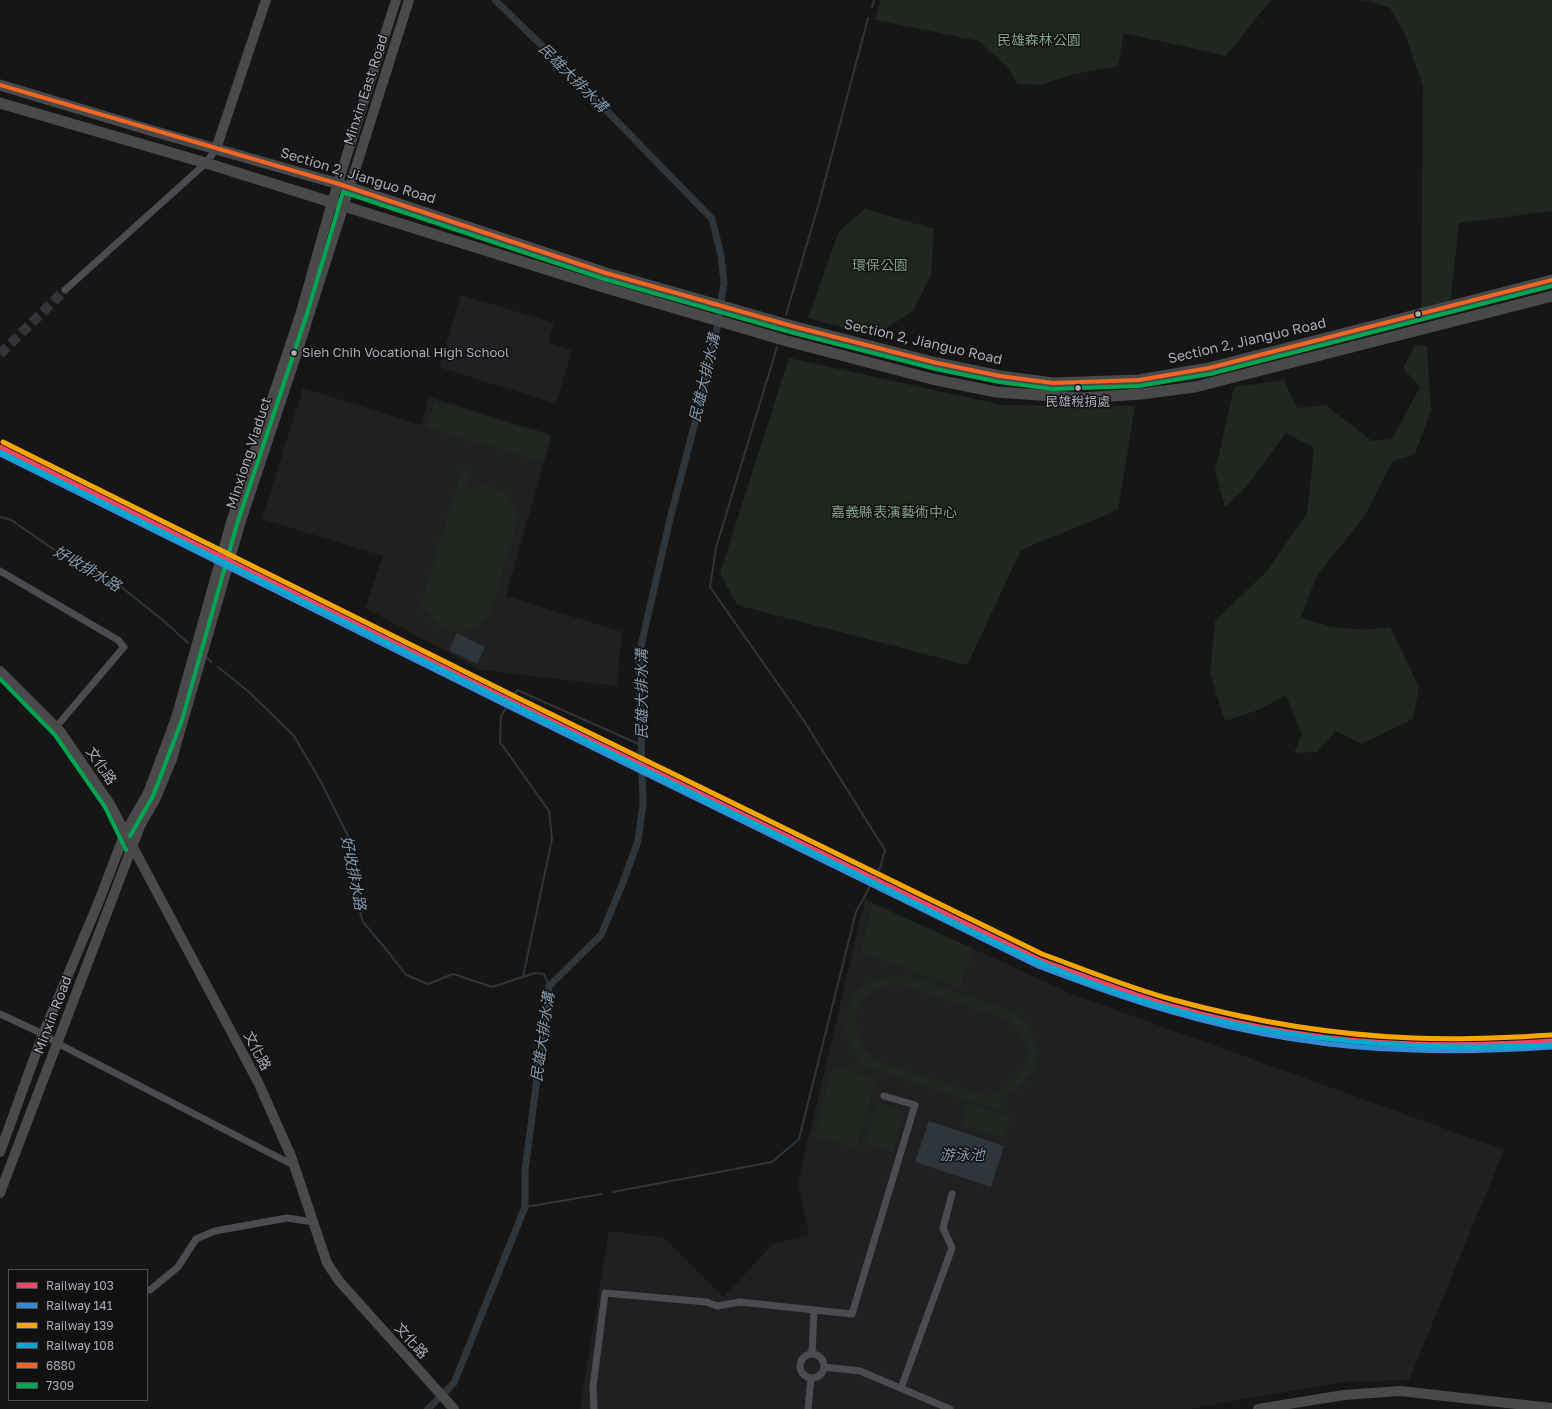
<!DOCTYPE html>
<html>
<head>
<meta charset="utf-8">
<style>
	body { margin:0 }
	#map { position:relative; width:1552px; height:1409px; overflow:hidden; background:#161617; font-family:"Golos Text",sans-serif }
	canvas { display:block }
	.legend { position:absolute; left:8px; top:1269px; width:140px; height:132px; box-sizing:border-box; background:#111112; border:1px solid #4e4f54; margin:0; padding:5px 7px; list-style:none; font-size:12px; color:#a9adb6 }
	.legend li { display:flex; align-items:center; gap:8px; height:20px }
	.legend b { width:20px; border:1px solid #4e4f54 }
</style>
</head>
<body>
<div id="map">
<canvas width="1552" height="1409"></canvas>
<ul class="legend">
<li><b style="height:5px;background:#f34667"></b>Railway 103</li>
<li><b style="height:5px;background:#338bd7"></b>Railway 141</li>
<li><b style="height:5px;background:#f7a600"></b>Railway 139</li>
<li><b style="height:5px;background:#00a9ce"></b>Railway 108</li>
<li><b style="height:5px;background:#f26522"></b>6880</li>
<li><b style="height:5px;background:#00a651"></b>7309</li>
</ul>
</div>
<script>
const c = document.querySelector('canvas').getContext('2d');
c.lineJoin = 'round';
function fill(path, color) { c.fillStyle = color; c.fill(path, 'evenodd'); }
function strokePath(path, color, width, dash) { c.strokeStyle = color; c.lineWidth = width; c.lineCap = dash ? 'butt' : 'round'; c.setLineDash(dash || []); c.stroke(path); }
function label(font, color, halo, rows, align = 'center') {
  c.font = font + ' "Golos Text","Noto Sans TC",sans-serif'; c.lineWidth = 3; c.setLineDash([]); c.textBaseline = 'middle'; c.strokeStyle = halo; c.fillStyle = color; for (const [text, x, y, turn = 0] of rows) {
    c.save(); c.translate(x, y); c.rotate((+turn || 0) * Math.PI / 180); c.textAlign = isNaN(turn) ? turn : align; if (halo) c.strokeText(text, 0, 0); c.fillText(text, 0, 0); c.restore();
  }
}
fill(new Path2D(`
	M461,295L554,323L548,343L572,350L556,404L439,367Z
	M303,388L421,425L429,397L552,435L506,596L622,632L617,686L481,670L365,608L383,556L262,519Z
	M865,899L1072,994L1504,1150L1409,1380L1342,1382L1188,1409H580L609,1231L664,1238L723,1297L773,1244L809,1235L798,1183Z`), '#202022');
fill(new Path2D(`
	M881,0H1271L1226,56L1124,33L1118,66L1070,75L1040,85L1018,84L1007,67L979,41L875,20Z
	M1359,0H1552V211L1459,223L1450,305L1421,313L1423,86L1405,34L1390,8L1368,1Z
	M865,209L934,229L931,275L913,311L874,336L808,318L839,231Z
	M1415,345L1427,346L1431,410L1415,454L1392,462L1364,517L1317,575L1301,617C1331,629 1358,632 1390,627L1419,687L1413,719L1361,744L1336,731L1317,752L1294,753L1302,734L1286,695L1261,709L1225,721L1210,673L1215,621L1267,571L1307,513L1314,448L1286,433L1246,487L1225,507L1215,471L1234,387L1284,380L1297,408L1325,405L1372,441L1392,439L1420,387L1403,368Z
	M789,358L1002,405L1135,406L1118,510L1021,550L967,665L737,605L720,573Z
	M435,401L550,436L542,462L427,427Z
	M462,471L470,473L466,490C494,479 511,490 518,519L490,613C477,635 451,639 433,619C428,613 428,609 420,607Z
	M872,904L972,948L960,987L861,953Z
	M906,976L1013,1012L1028,1025L1037,1049V1060L1032,1072L1020,1086L1001,1098L1000,1110L856,1063L859,1055C838,1036 845,995 869,982C880,976 895,977 906,976ZM902,985L1008,1019C1045,1052 1025,1078 988,1097L878,1061C852,1046 846,1005 875,990C883,986 893,985 902,985Z
	M833,1066L876,1079L856,1148L814,1136Z
	M877,1103L905,1111L893,1152L865,1143Z
	M968,1103L1010,1117L1003,1139L961,1125Z`), '#202721');
fill(new Path2D(`
	M457,633L485,647L477,664L449,650Z
	M929,1121L1004,1146L991,1187L915,1162Z`), '#2e363b');
strokePath(new Path2D(`
	M872,7L874,0
	M786,315L819,203L868,18
	M0,517L11,520L72,562L110,578L164,621L188,643
	M205,656L211,662
	M218,667L249,692L294,736L321,782L348,836L357,901L363,922L385,948L406,975L428,984L453,974L492,987L535,973L544,974L549,986
	M523,977L552,839L549,811L500,742L501,716L517,690L641,745
	M613,1192L772,1162L799,1139L856,912L880,868L885,850L804,721L710,587L716,548L777,347
	M525,1207L602,1194`), '#2e363b', 2);
strokePath(new Path2D(`
	M428,1409L454,1383L525,1207V1171L549,986L601,935L622,885L638,841L643,804L639,664L641,646L670,519L713,353L724,283L721,255L712,219L573,76L495,0`), '#2e363b', 7);
strokePath(new Path2D(`
	M0,354L65,290`), '#333437', 10, [10, 5]);
strokePath(new Path2D(`
	M65,290L206,163L216,149
	M0,571L118,640L124,647L56,727
	M0,1014L43,1034L57,1043L295,1166
	M150,1290L178,1267L196,1239L215,1231L287,1218L313,1222
	M812,1353L814,1310
	M800 1366a12 12 0 1 1 24 0a12 12 0 1 1-24 0Z
	M824,1367L860,1371L950,1409
	M901,1388L952,1248L943,1228L952,1194
	M594,1409L593,1387L605,1293L707,1302L717,1306L740,1302L852,1314L915,1105L884,1096
	M808,1409L811,1378`), '#4b4c4f', 7);
strokePath(new Path2D(`
	M216,149L266,0
	M0,671L60,731L110,804L258,1082L291,1156L327,1263L339,1281L454,1409
	M0,1152L43,1034L97,906L125,833L148,793L176,718L231,522L301,312L332,202L396,0
	M0,1193L132,847L141,824L155,800L172,759L240,524L296,356L409,0
	M1258,1409L1344,1395L1400,1391L1552,1408`), '#4a4a4d', 10);
strokePath(new Path2D(`
	M0,85L153,131L339,184L606,273L792,326L937,363L1000,376L1053,383L1139,380L1209,368L1552,280
	M0,103L206,163L603,287L787,341L932,379L996,392L1081,398L1141,394L1195,387L1552,296`), '#48494b', 11);
strokePath(new Path2D(`
	M0,85L339,184L606,273L792,326L937,363L1000,376L1053,383L1139,380L1209,368L1552,280`), '#f26522', 4);
strokePath(new Path2D(`
	M0,679L55,735L105,807L126,850
	M130,836L153,796L182,720L237,524L307,314L343,192L604,279L790,332L936,369L999,382L1053,389L1139,386L1210,374L1552,286`), '#00a651', 4);
strokePath(new Path2D(`
	M0,447L517,704L1040,960C1084,976 1127,993 1171,1006C1249,1028 1332,1042 1413,1044C1459,1046 1506,1044 1552,1041`), '#f34667', 5);
strokePath(new Path2D(`
	M0,454L514,709L1038,966C1081,982 1125,999 1169,1011C1248,1034 1332,1048 1413,1050C1460,1052 1506,1050 1552,1047`), '#338bd7', 5);
strokePath(new Path2D(`
	M3,442L520,699L1042,954C1086,970 1129,988 1174,1000C1251,1021 1332,1035 1413,1038C1459,1040 1505,1038 1552,1035`), '#f7a600', 5);
strokePath(new Path2D(`
	M0,452L891,891C955,923 1019,956 1086,981C1236,1038 1392,1053 1552,1045`), '#00a9ce', 5);
for (const [x, y, r, color] of [
	[1418,314,3.5,"#a9adb6"],
	[294,353,3.5,"#a9adb6"],
	[1078,388,3.5,"#a9adb6"]
]) { const dot = new Path2D(); dot.arc(x, y, r, 0, 2 * Math.PI); c.fillStyle = color; c.fill(dot); strokePath(dot, '#111112', 1.5); }
label('13px', '#a9adb6', '#111112', [
	["Sieh Chih Vocational High School",302,353],
	["民雄稅捐處",1078,402,"center"]
], 'left');
label('14px', '#82a083', '#111112', [
	["民雄森林公園",1039,41],
	["環保公園",880,266],
	["嘉義縣表演藝術中心",894,513]
]);
label('14px', '#a9adb6', '#111112', [
	["Minxin East Road",366,90,-72],
	["Section 2, Jianguo Road",358,176,17],
	["Section 2, Jianguo Road",1247,341,-13],
	["Section 2, Jianguo Road",923,342,13],
	["Minxiong Viaduct",249,453,-72],
	["文化路",101,766,56],
	["Minxin Road",53,1015,-69],
	["文化路",257,1051,62],
	["文化路",411,1341,48]
]);
label('italic 15px', '#839aae', '#111112', [
	["民雄大排水溝",573,78,45],
	["民雄大排水溝",705,378,-77],
	["好收排水路",87,569,30],
	["民雄大排水溝",642,694,-90],
	["好收排水路",353,873,79],
	["民雄大排水溝",543,1037,-82],
	["游泳池",962,1155]
]);
</script>
</body>
</html>
